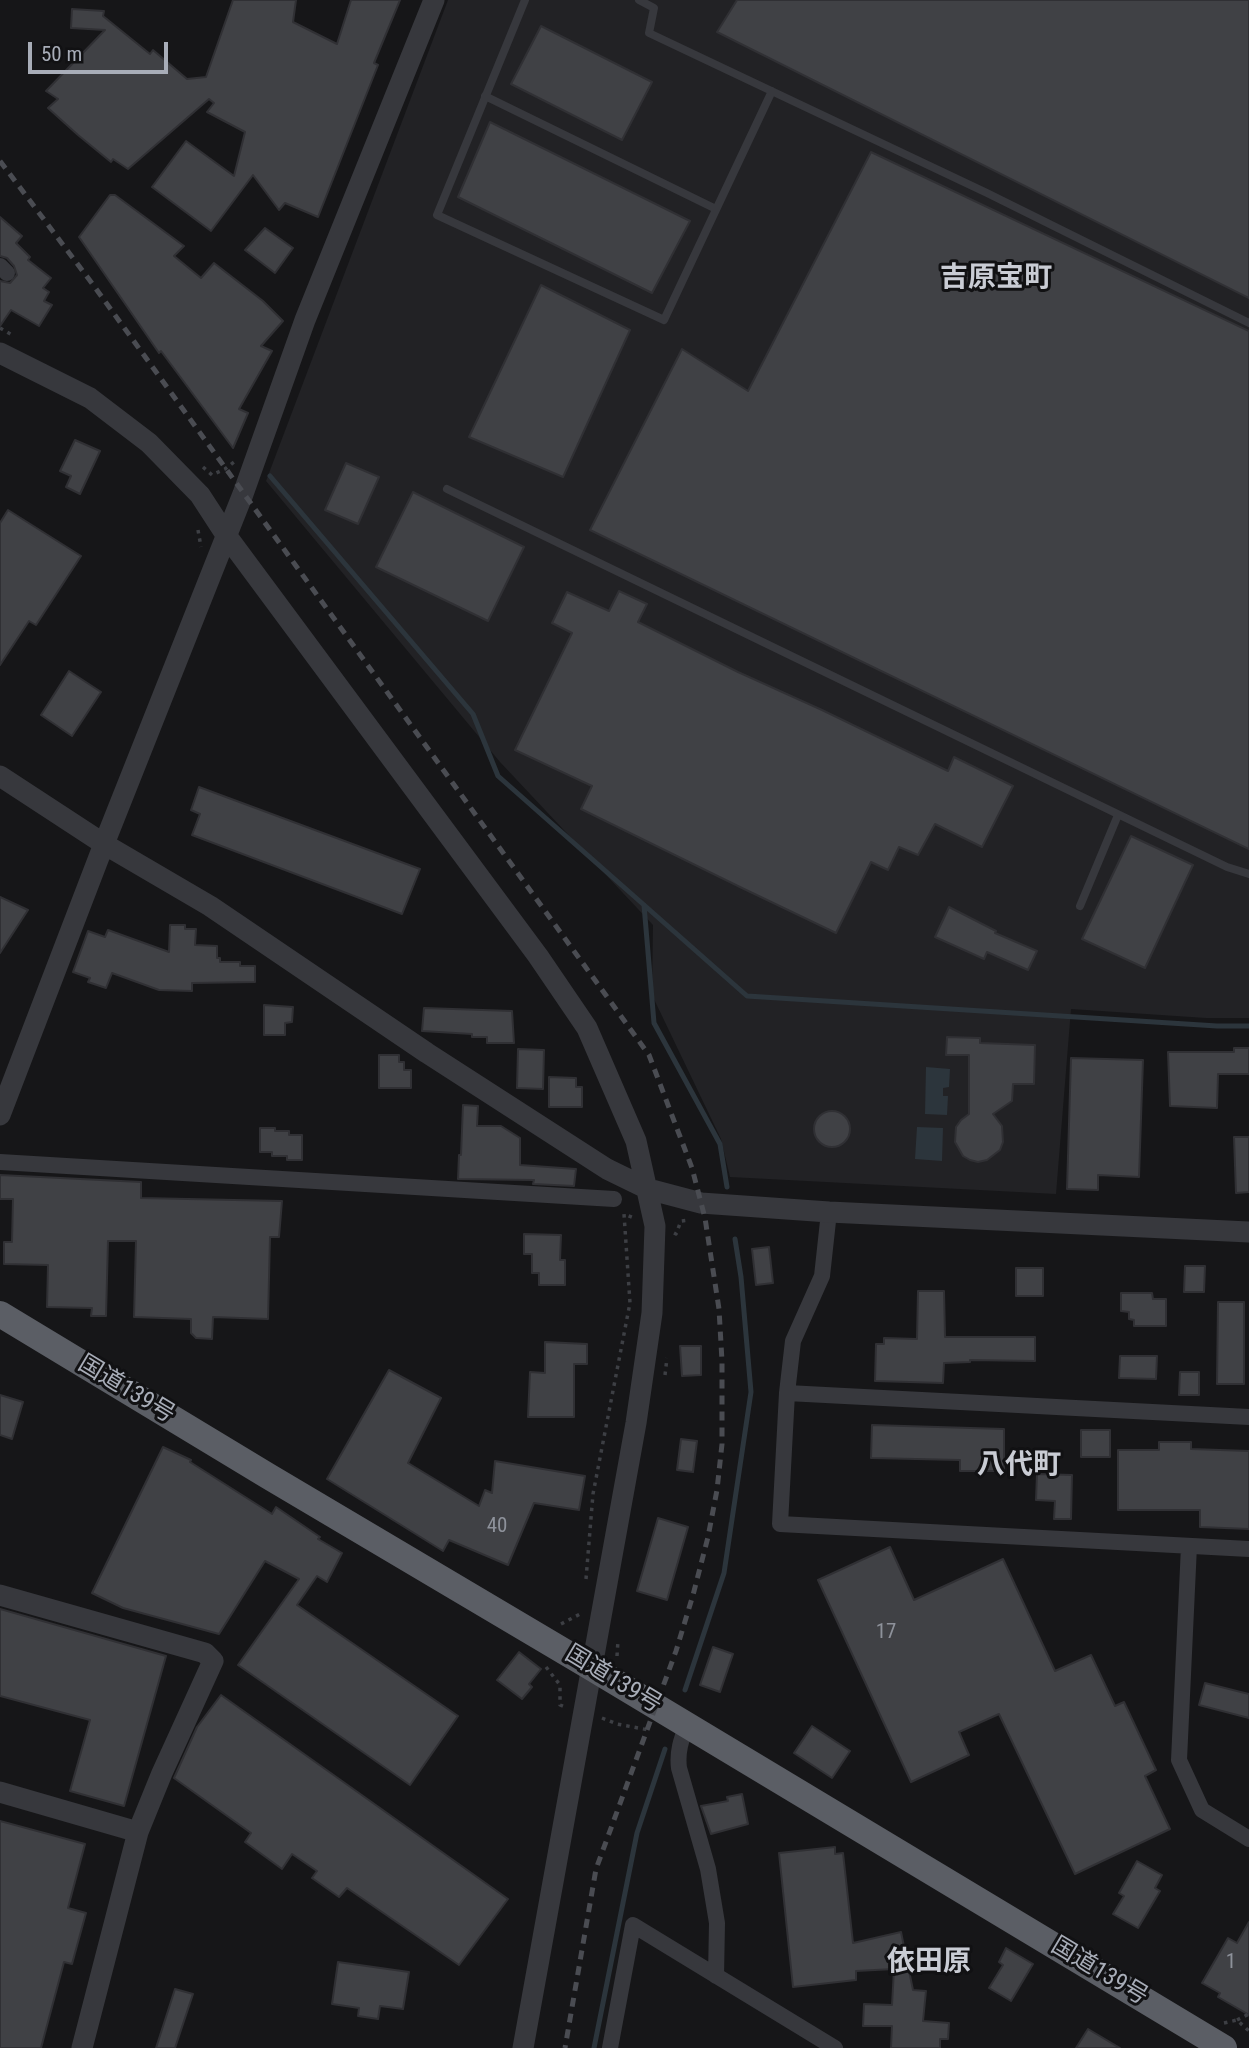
<!DOCTYPE html>
<html>
<head>
<meta charset="utf-8">
<style>
	body { margin:0 }
	#map { position:relative; width:1249px; height:2048px; overflow:hidden; background:#161618; font-family:"Roboto Condensed",sans-serif }
	canvas { display:block }
	.scale { position:absolute; left:28px; top:42px; width:140px; height:32px; box-sizing:border-box; border:4px solid #a8adb8; border-top:0; padding-left:9px; font-size:21px; line-height:24px; white-space:nowrap; color:#a8adb8; -webkit-text-stroke:5px #111113; paint-order:stroke }
</style>
</head>
<body>
<div id="map">
<canvas width="1249" height="2048"></canvas>
<div class="scale">50 m</div>
</div>
<script>
const c = document.querySelector('canvas').getContext('2d');
c.lineJoin = 'round';
function fill(path, color) { c.fillStyle = color; c.fill(path, 'evenodd'); }
function strokePath(path, color, width, dash) { c.strokeStyle = color; c.lineWidth = width; c.lineCap = dash ? 'butt' : 'round'; c.setLineDash(dash || []); c.stroke(path); }
function label(font, color, halo, rows, align = 'center') {
  c.font = font + ' "Roboto Condensed","Noto Sans JP",sans-serif'; c.lineWidth = 6; c.setLineDash([]); c.textBaseline = 'middle'; c.strokeStyle = halo; c.fillStyle = color; for (const [text, x, y, turn = 0] of rows) {
    c.save(); c.translate(x, y); c.rotate((+turn || 0) * Math.PI / 180); c.textAlign = isNaN(turn) ? turn : align; if (halo) c.strokeText(text, 0, 0); c.fillText(text, 0, 0); c.restore();
  }
}
fill(new Path2D(`
	M448,0H1249V1018H1206L1071,1009L1056,1194L730,1177L721,1139L652,995L653,925L500,762L266,481Z`), '#222225');
fill(new Path2D(`
	M926,1067L950,1069L949,1087L943,1088V1096H948L947,1115L925,1114Z
	M917,1127L943,1128L942,1161L915,1159Z`), '#2c353c');
strokePath(new Path2D(`
	M270,476L473,714L498,776L747,996L1217,1026H1249
	M644,905L654,1023L720,1144L727,1187
	M685,1690L724,1573L751,1392L741,1277L735,1239
	M594,2048L637,1833L665,1749`), '#2c353c', 5);
const building = new Path2D(`
	M233,0H296L293,22L337,44L351,0H400L374,63L378,65L318,217L285,203L279,210L253,175L211,231L152,187L186,141L234,176L245,132L207,112L214,103L209,99L128,169L113,159L111,162L78,135L48,108L58,99L46,91L105,30L71,28L72,9L104,11L103,16L150,54L153,50L187,79L206,77Z
	M737,0H1249V298L717,32Z
	M541,26L652,82L622,140L511,84Z
	M490,122L690,221L652,293L458,197Z
	M871,152L1249,331V849L590,530L682,349L748,391Z
	M110,195H115L184,246L174,256L201,278L214,263L263,301L283,321L261,346L272,351L239,409L248,413L233,448L161,351L159,353L79,237Z
	M0,217L22,236L16,243L30,257L28,260L51,278L43,288L49,292L44,301L52,305L39,326L11,310L0,326V281L10,283L17,275L14,266L7,258L0,256Z
	M265,228L293,248L275,273L245,250Z
	M541,285L630,330L563,477L469,437Z
	M75,440L100,451L80,494L66,487L71,476L60,471Z
	M346,463L379,477L358,524L325,510Z
	M413,492L524,547L488,621L376,567Z
	M8,510L81,556L36,625L29,621L0,665V523Z
	M619,591L647,604L638,622L738,672L822,710L948,771L954,757L1013,786L982,847L935,824L918,855L899,847L888,870L871,862L836,933L742,888L581,809L592,786L515,750L572,633L552,623L567,592L609,611Z
	M69,671L101,692L72,736L41,715Z
	M199,787L420,869L402,914L192,835L200,814L191,810Z
	M1131,836L1193,865L1145,968L1082,939Z
	M0,897L28,910L0,953Z
	M949,907L996,931L995,933L1037,951L1028,970L987,952L984,959L935,937Z
	M170,925H185V929H196L195,945L217,946V958H220V962H240V966H255V982L192,983V991L159,990L112,973L106,988L88,982L90,978L73,972L88,931L105,937L108,930L169,952Z
	M264,1005L293,1007L292,1022L285,1023V1035H264Z
	M424,1008L512,1011L514,1043H487V1037H472V1034L422,1031Z
	M947,1037L980,1038V1043L1035,1045L1034,1084H1013L1012,1101L993,1114L1002,1126L1003,1142L1000,1150L987,1160L978,1162L970,1160L963,1156L955,1142L956,1127L961,1120L969,1114V1055H946Z
	M1234,1048H1249V1074H1218L1217,1108L1170,1106L1168,1052H1234Z
	M518,1049L544,1050L543,1089L517,1088Z
	M379,1055H399V1062H404V1070H411V1088H379Z
	M1071,1058L1143,1060L1139,1177L1098,1175V1190L1067,1189Z
	M549,1077L576,1078V1087H582V1107H549Z
	M463,1105L478,1106L477,1126H501L520,1138V1165L576,1169L574,1186L533,1184L534,1180L458,1179L459,1155H461Z
	M814 1129a18 18 0 1 1 36 0a18 18 0 1 1-36 0Z
	M260,1128H275V1131H289V1135H302V1160H287V1156H272V1152H260Z
	M1234,1137H1249V1192L1236,1193Z
	M0,1175L141,1182V1198L282,1201L279,1237H270L268,1319L213,1317L212,1339L196,1338L191,1333V1319L134,1317L136,1241H108L106,1316H91L92,1308L47,1307L48,1265L4,1264V1242H12L13,1199H0Z
	M524,1234L561,1235L560,1260H565V1285H539V1273H532V1254H524Z
	M769,1247L773,1283L756,1285L752,1249Z
	M1185,1266H1205L1204,1292H1184Z
	M1016,1268H1043V1296H1016Z
	M918,1291H944L945,1337H1035V1361L970,1360V1362L944,1363L943,1383L875,1381L876,1344H884V1338L917,1339Z
	M1121,1293H1152L1153,1299H1166V1326H1134V1320L1129,1319V1312L1121,1311Z
	M1218,1302H1244V1384H1217Z
	M545,1342L587,1344V1364H574V1417H528L530,1372L545,1373Z
	M680,1346H701V1375L682,1376Z
	M1120,1356H1157L1156,1379L1119,1378Z
	M389,1370L441,1398L408,1463L479,1506L485,1490L492,1493L495,1461L585,1476L579,1510L534,1503L508,1565L449,1540L443,1551L327,1479Z
	M1180,1372H1199V1395H1179Z
	M0,1395L23,1402L12,1439L0,1435Z
	M872,1425L1004,1429V1471H960V1460L871,1458Z
	M1081,1430H1110V1457H1081Z
	M681,1439L697,1441L693,1472L677,1470Z
	M1159,1442H1191V1449L1249,1451V1529L1200,1527V1510H1118V1450H1159Z
	M163,1447L191,1460L190,1462L272,1514L276,1507L320,1537L318,1539L342,1553L327,1582L317,1576L297,1605L458,1716L410,1785L238,1665L299,1579L265,1561L219,1634L123,1608L92,1593Z
	M1037,1474L1072,1475L1071,1519H1054L1055,1501L1036,1500Z
	M658,1518L688,1527L667,1600L637,1591Z
	M890,1547L914,1600L1003,1559L1055,1671L1091,1655L1115,1706L1124,1702L1156,1770L1145,1776L1170,1829L1075,1874L999,1714L959,1732L969,1755L911,1782L818,1580Z
	M0,1609L166,1656L124,1806L70,1791L90,1720L0,1696Z
	M713,1647L733,1654L720,1692L700,1685Z
	M519,1652L541,1669L529,1684L532,1687L522,1699L497,1680Z
	M1205,1683L1249,1694V1718L1199,1705Z
	M221,1695L508,1899L459,1965L347,1888L339,1897L312,1878L317,1871L292,1854L282,1869L245,1842L251,1833L174,1778L197,1727Z
	M812,1726L850,1751L832,1778L794,1753Z
	M742,1794L748,1824L711,1834L701,1806L728,1801L727,1797Z
	M0,1821L85,1844L68,1908L86,1913L72,1964L64,1962L41,2048H0Z
	M835,1847V1854L843,1853L853,1943L901,1932L913,1990L926,1991L923,2021L949,2023L948,2039H940V2048H891L892,2026H863L864,2004L892,2005L894,1969L856,1971V1980L793,1987L779,1853Z
	M1137,1861L1162,1875L1155,1888L1160,1891L1138,1928L1113,1914L1124,1896L1119,1893Z
	M1249,1922V2015L1218,1997L1220,1993L1202,1983L1228,1938L1237,1943Z
	M1006,1948L1033,1964L1011,2001L989,1988L1003,1965L999,1962Z
	M338,1962L409,1972L403,2009L380,2006L378,2019L358,2016L359,2008L332,2004Z
	M175,1989L193,1994L175,2048H156Z
	M1088,2029L1120,2048H1076Z`);
fill(building, '#404145');
strokePath(building, '#303034', 2);
strokePath(new Path2D(`
	M0,328L14,336
	M203,467L212,475L225,469L234,462
	M198,530L201,547
	M674,1233L676,1234L681,1221L689,1220
	M665,1375L667,1358
	M586,1579L593,1494L630,1303L624,1214L634,1218
	M561,1624L582,1613
	M617,1656L618,1640
	M546,1667L560,1685V1705L565,1707
	M602,1718L617,1724L649,1730
	M1237,2020L1249,2014
	M1224,2023L1237,2020L1249,2031`), '#3d3f44', 3.5, [3.5, 5]);
strokePath(new Path2D(`
	M525,0L437,215L664,320L772,91
	M639,0L654,8L649,33L987,193L1249,323
	M485,96L716,209
	M447,489L1227,867L1249,874
	M1080,906L1118,815`), '#37383d', 8);
strokePath(new Path2D(`
	M0,266L7,273
	M0,1162L614,1199
	M829,1212L822,1276L793,1341L787,1393L780,1524L1249,1549
	M787,1393L1249,1417
	M1189,1546L1179,1760L1202,1810L1249,1839
	M687,1725C681,1740 677,1752 679,1768L708,1869L717,1923L716,1976
	M610,2048L633,1925L835,2048`), '#37383d', 16);
strokePath(new Path2D(`
	M0,353L90,398L149,443L200,495L226,535L538,956L587,1028L636,1141L655,1226L652,1313L636,1423L523,2048
	M0,776L104,844L210,906L427,1053L607,1169L648,1189L701,1203L829,1212L1249,1232
	M0,1115L104,844L243,494L305,320L434,0
	M0,1595L205,1653L213,1661L162,1773L138,1832L82,2048
	M0,1792L138,1832`), '#37383d', 21);
strokePath(new Path2D(`
	M0,1314L268,1476L592,1668L1224,2048`), '#5b5e65', 26);
strokePath(new Path2D(`
	M0,161L94,286L649,1055L692,1168L705,1218L719,1309L722,1361V1444L717,1490L708,1537L693,1595L676,1651L596,1869L565,2048`), '#4a4c52', 5, [9, 7]);
label('21px', '#8e929b', null, [
	["40",497,1527],
	["17",886,1633],
	["1",1231,1963]
]);
label('24px', '#a8adb8', '#111113', [
	["国道139号",126,1390,31],
	["国道139号",613,1680,31],
	["国道139号",1099,1972,31]
]);
label('bold 28px', '#c9ccd4', '#111113', [
	["吉原宝町",996,279],
	["八代町",1019,1466],
	["依田原",929,1963]
]);
</script>
</body>
</html>
